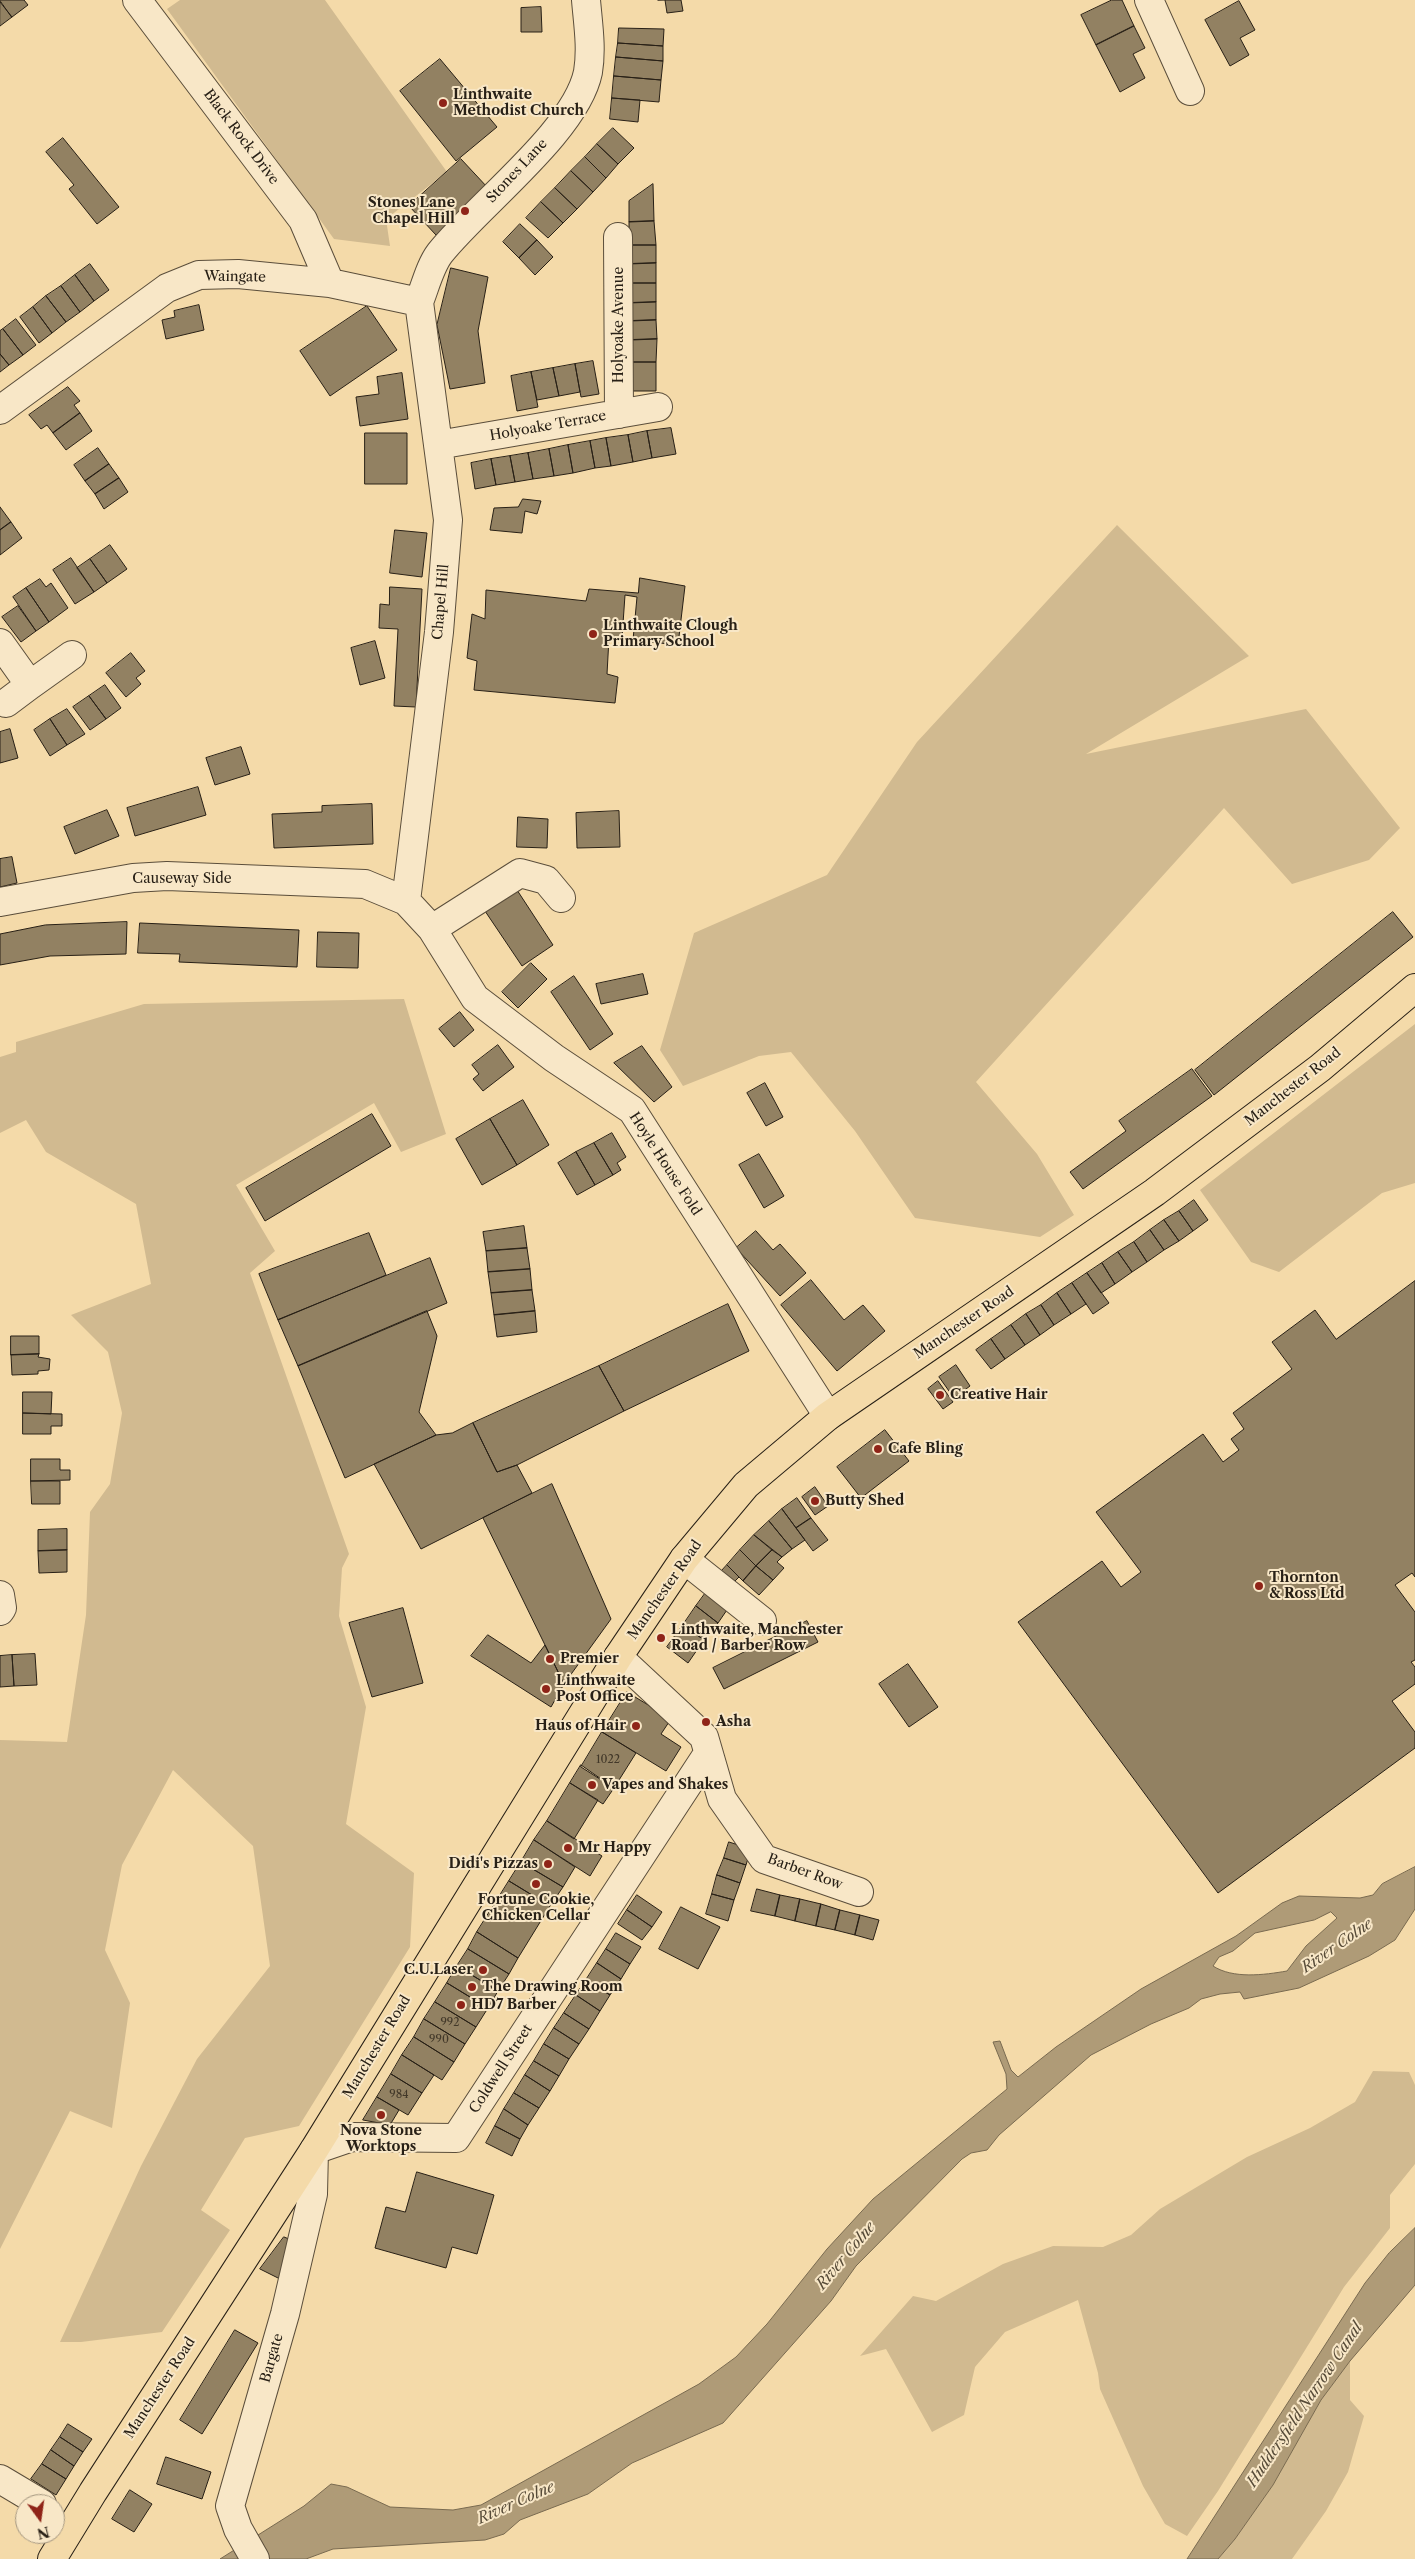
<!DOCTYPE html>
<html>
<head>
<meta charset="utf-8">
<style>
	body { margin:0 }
	#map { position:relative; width:1415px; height:2559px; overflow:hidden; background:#f4daa9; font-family:"Libre Caslon Text",serif }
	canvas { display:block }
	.north { position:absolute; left:15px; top:2494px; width:50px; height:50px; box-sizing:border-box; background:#f8e7c7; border:1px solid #a59780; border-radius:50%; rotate:166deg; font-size:14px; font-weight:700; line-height:20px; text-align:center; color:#282016 }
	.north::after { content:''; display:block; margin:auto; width:18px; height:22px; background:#8f2418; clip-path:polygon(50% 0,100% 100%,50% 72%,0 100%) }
</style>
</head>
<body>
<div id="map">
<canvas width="1415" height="2559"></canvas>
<div class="north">N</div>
</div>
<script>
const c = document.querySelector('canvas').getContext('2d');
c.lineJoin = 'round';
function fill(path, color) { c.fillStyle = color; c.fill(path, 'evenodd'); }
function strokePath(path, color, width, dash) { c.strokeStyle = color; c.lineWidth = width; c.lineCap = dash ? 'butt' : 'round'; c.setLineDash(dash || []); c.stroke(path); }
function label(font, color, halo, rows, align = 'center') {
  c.font = font + ' "Libre Caslon Text",serif'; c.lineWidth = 4; c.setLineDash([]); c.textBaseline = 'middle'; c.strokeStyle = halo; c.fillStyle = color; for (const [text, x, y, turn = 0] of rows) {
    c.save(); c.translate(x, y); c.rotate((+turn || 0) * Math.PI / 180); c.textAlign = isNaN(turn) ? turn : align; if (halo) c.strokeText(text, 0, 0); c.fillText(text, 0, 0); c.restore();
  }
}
fill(new Path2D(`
	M180,0H325L447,172L386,219L390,246L334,239L167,9Z
	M1117,525L1249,656L1086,754L1306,709L1400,828L1369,860L1292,884L1224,808L976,1082L1037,1154L1074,1215L1040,1237L915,1218L855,1131L791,1052L759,1056L683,1086L660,1050L694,933L827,875L917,742Z
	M404,999L446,1134L401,1152L374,1103L236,1185L275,1251L250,1273L349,1554L342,1568L339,1616L366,1707L346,1824L414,1873L410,1947L299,2126L245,2138L201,2210L230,2230L162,2332L81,2342H60L141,2166L197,2059L270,1966L253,1846L173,1770L122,1865L105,1950L130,2003L112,2128L70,2111L0,2249V1740L67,1742L86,1615L90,1512L110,1484L122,1413L108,1352L71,1315L151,1284L136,1204L46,1152L26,1120L0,1133V1057L16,1052V1042L144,1004Z
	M1415,1024V1183L1382,1193L1279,1272L1251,1262L1200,1190Z
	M1373,2071L1409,2072L1415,2085V2164L1390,2195V2228L1344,2287L1218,2491L1187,2536L1165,2524L1143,2486L1100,2389L1098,2373L1078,2300L1005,2332L975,2367L964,2415L932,2432L886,2349L860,2356L913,2296L936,2301L1003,2264L1053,2246L1103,2247L1131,2235L1160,2209L1247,2157L1310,2128L1355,2102Z
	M1350,2361V2400L1364,2416L1348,2472L1326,2511L1292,2559H1218L1235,2539L1273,2485L1321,2400Z`), '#d1ba90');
const water = new Path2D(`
	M1415,1867V1909L1395,1940L1369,1956L1299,1988L1244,1999L1240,1992L1220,1994L1201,1999L1189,2008L1151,2024L1091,2055L999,2135L987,2150L971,2153L962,2159L856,2266L831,2301L723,2423L632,2463L588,2494L520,2520L504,2534L485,2540L333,2549L306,2559H220L304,2506L331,2484L347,2487L390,2507L453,2510L481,2505L699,2384L736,2357L767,2324L827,2249L873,2199L1007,2089L1006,2074L993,2042L1000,2041L1011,2070L1018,2077L1056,2047L1141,1989L1236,1936L1282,1903L1299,1896L1360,1898L1373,1895L1382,1884ZM1331,1912L1337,1918L1306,1946L1287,1971C1264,1975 1233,1979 1213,1966L1219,1957L1233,1951L1255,1933L1314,1920Z
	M1415,2228V2285L1350,2361L1321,2400L1273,2485L1235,2539L1218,2559H1187L1365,2283L1389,2253Z`);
fill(water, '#af9b77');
strokePath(water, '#796a50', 1);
const building = new Path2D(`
	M0,0H24L28,5L12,17Z
	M658,0H681L683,11L667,13L665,0Z
	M1112,0H1122L1134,26L1096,45L1081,15Z
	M1239,1L1255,30L1240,38L1249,55L1230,66L1205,20Z
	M0,2L12,17L0,26Z
	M541,7L542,32H521V8Z
	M1134,26L1145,48L1133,54L1145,78L1120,92L1096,45Z
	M619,28L664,29L663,46L618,43Z
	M618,43L663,46V61L616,57Z
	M616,57L663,61L661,80L614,76Z
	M440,59L497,127L456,161L400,91Z
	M614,76L661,80L659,102L612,98Z
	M612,98L640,100L638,122L610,119Z
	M613,128L634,148L618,164L597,144Z
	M63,138L119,207L97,224L69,189L74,185L46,152Z
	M597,144L618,164L606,178L585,157Z
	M585,157L606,178L593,192L571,171Z
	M461,159L488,188L436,235L409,206Z
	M571,171L593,192L577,209L555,188Z
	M653,184L654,221L629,222V201Z
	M555,188L577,209L563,223L541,202Z
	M541,202L563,223L548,238L526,218Z
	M654,221L656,245H629V222Z
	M520,224L537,240L519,258L503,242Z
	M537,240L553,257L535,275L519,258Z
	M629,245H656V263L629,264Z
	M656,263V283H629V264Z
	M90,264L109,290L94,301L75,275Z
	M451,268L488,277L478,331L485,383L450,389L437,325Z
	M75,275L94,301L80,312L61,286Z
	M629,283H656V302L629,303Z
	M61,286L80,312L66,322L46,296Z
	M46,296L66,322L52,333L33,307Z
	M656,302V320L630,321L629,303Z
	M199,305L204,330L166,339L162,320L175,317L174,311Z
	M367,306L397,350L330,396L300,351Z
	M33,307L52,333L39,343L20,317Z
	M16,319L36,345L23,355L3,329Z
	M656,320L657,339L631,340L630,321Z
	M3,329L23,355L9,365L0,354V331Z
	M657,339L656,362H631V340Z
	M0,354L9,365L0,372Z
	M593,361L599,394L581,397L575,364Z
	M631,362H656V391H632Z
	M575,364L580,392L559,396L553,368Z
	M553,368L559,396L537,400L531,372Z
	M531,372L538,407L517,411L511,376Z
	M402,373L408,419L360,426L356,397L379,394L377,377Z
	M68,387L80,401L74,405L80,413L53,433L47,425L41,429L29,415Z
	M80,413L92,431L66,450L53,433Z
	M671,428L676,454L652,458L647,431Z
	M647,431L652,458L633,462L628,435Z
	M365,433H407V484H365Z
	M628,435L633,462L611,466L606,438Z
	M606,438L611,466L595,468L590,441Z
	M590,441L595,468L573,473L568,445Z
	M568,445L573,473L554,476L549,449Z
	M98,448L109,464L85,481L74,465Z
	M549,449L554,476L533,479L528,453Z
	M528,453L533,479L515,482L510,456Z
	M510,456L515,482L496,485L491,459Z
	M491,459L496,485L475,489L471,463Z
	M109,464L119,478L95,494L85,481Z
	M119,478L128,492L104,509L95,494Z
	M523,499L541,501L537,514L525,511L522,533L490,530L494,508L518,507Z
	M0,507L11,522L0,530Z
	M11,522L22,538L0,555V530Z
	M395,530L427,533L422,577L390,573Z
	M110,545L127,569L107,583L90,559Z
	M71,558L94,592L75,604L53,570Z
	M90,559L107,583L94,592L77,568Z
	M640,578L685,586L678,645L633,640L637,597L625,595L622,638H609L607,674L618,677L615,703L474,690L477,661L467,658L472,614L485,619L486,590L586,601L589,589L638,593Z
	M40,579L46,587L51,583L68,608L49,622L26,588Z
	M390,587L422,589L416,707L394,706L398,629L379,628L380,604L389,605Z
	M26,588L49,622L36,631L13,597Z
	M18,606L36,631L21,642L2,617Z
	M375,641L385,678L360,685L351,648Z
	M131,653L145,671L136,678L141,684L126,697L106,673Z
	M105,685L121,708L106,719L89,696Z
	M89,696L106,719L90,730L73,707Z
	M67,709L85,734L67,745L50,719Z
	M50,719L67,745L50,756L34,730Z
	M10,729L18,758L0,763V732Z
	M241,747L250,774L215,785L206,758Z
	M198,787L206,815L135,836L127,808Z
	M372,804L373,844L274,848L272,814L322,812V806Z
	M107,810L119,836L75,854L64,827Z
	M619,811L620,847L577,848L576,813Z
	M518,817L548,819L547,848L517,847Z
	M12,857L17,883L0,887V859Z
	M517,890L553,945L522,966L485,911Z
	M1393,912L1413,937L1214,1095L1195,1070Z
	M127,922L126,954L50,956L0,965V934L45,925Z
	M140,923L299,930L297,967L179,962L180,954L138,953Z
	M318,932L359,933L358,968L317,967Z
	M531,963L547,979L518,1008L502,992Z
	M643,974L648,994L601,1004L596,984Z
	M574,976L613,1034L590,1050L551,992Z
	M460,1012L474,1030L454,1047L439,1029Z
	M498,1045L514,1067L483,1091L473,1079L479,1074L472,1065Z
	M642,1046L672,1087L654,1102L614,1063Z
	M1192,1069L1212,1096L1083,1189L1070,1172L1126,1131L1119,1121Z
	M765,1083L783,1117L766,1126L747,1093Z
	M523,1100L549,1145L517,1165L490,1119Z
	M372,1114L391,1146L265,1221L246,1188Z
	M490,1119L517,1165L482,1185L456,1139Z
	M612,1133L626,1157L617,1163L621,1170L613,1175L594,1143Z
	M594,1143L613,1175L595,1185L576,1152Z
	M576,1152L595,1185L577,1195L558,1163Z
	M759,1154L784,1196L764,1208L739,1165Z
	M1194,1200L1208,1220L1193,1231L1179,1211Z
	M1179,1211L1193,1231L1179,1241L1164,1220Z
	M1164,1220L1179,1241L1164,1250L1150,1230Z
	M524,1226L527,1248L486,1251L483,1232Z
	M1150,1230L1164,1250L1147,1262L1134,1242Z
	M756,1231L773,1250L780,1244L806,1273L780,1296L736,1248Z
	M369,1233L386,1275L278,1320L259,1274Z
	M1134,1242L1147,1262L1132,1272L1118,1252Z
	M527,1248L530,1269L488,1272L486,1251Z
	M1118,1252L1132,1272L1115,1284L1102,1263Z
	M430,1258L447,1303L298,1366L278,1320Z
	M1102,1263L1115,1284L1101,1293L1087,1273Z
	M530,1269L532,1290L491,1293L488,1272Z
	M1087,1273L1109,1303L1093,1314L1072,1283Z
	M811,1280L844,1320L863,1305L885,1331L837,1371L781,1305Z
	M1415,1281V1577L1412,1573L1395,1585L1415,1612V1660L1411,1662L1415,1667V1684L1392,1701L1415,1732V1748L1218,1893L1018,1622L1102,1561L1121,1587L1141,1572L1096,1512L1203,1434L1223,1462L1239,1450L1231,1439L1244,1429L1233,1413L1292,1369L1272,1342L1315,1310L1336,1339Z
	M1072,1283L1086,1304L1071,1314L1057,1293Z
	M532,1290L535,1311L494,1315L491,1293Z
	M1057,1293L1071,1314L1054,1325L1041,1305Z
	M728,1304L749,1351L624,1411L599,1366Z
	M1041,1305L1054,1325L1040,1335L1026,1314Z
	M427,1311L437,1336L419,1412L436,1435L345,1478L298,1366Z
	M535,1311L537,1332L497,1337L494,1315Z
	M1026,1314L1040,1335L1025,1345L1011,1325Z
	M1011,1325L1025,1345L1005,1359L991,1339Z
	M11,1336H39V1354L11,1355Z
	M991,1339L1005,1359L991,1369L976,1350Z
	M39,1354L38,1357L50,1359L49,1370L38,1371V1374L12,1375L11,1355Z
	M956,1365L970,1386L954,1398L939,1377Z
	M599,1366L624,1411L517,1465L497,1472L473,1423Z
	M938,1381L953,1402L943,1409L928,1389Z
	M23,1392H52L51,1414L23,1413Z
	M23,1413L62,1414V1426H51V1434H23Z
	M473,1423L497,1472L517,1465L532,1493L421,1549L374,1464L436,1435L452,1433Z
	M885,1430L909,1461L861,1498L837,1467Z
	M31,1459H60V1470H70V1480L31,1481Z
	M31,1481H60V1504H32Z
	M552,1484L611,1619L564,1684L483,1518Z
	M815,1487L828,1506L815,1515L802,1497Z
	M797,1498L811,1518L796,1528L782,1509Z
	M782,1509L805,1540L792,1549L769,1521Z
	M811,1518L828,1540L813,1551L796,1528Z
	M769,1521L792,1549L782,1557L754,1535Z
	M67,1529V1550L38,1551V1530Z
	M754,1535L772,1550L756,1566L740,1550Z
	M67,1550V1572L39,1573L38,1551Z
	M740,1550L756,1566L743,1581L727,1565Z
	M772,1550L782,1557L777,1562L784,1568L773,1580L756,1566Z
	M727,1565L739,1577L729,1587L717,1576Z
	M756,1566L773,1580L759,1595L743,1581Z
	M707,1591L729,1607L718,1623L696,1606Z
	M696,1606L718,1623L704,1640L683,1625Z
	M403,1608L423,1683L372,1697L349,1623Z
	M807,1621L818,1642L724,1689L713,1668Z
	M683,1625L704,1640L688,1663L667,1647Z
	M488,1635L531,1663L545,1645L564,1684L551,1707L471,1656Z
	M35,1654L37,1685L14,1686L12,1655Z
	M12,1655L14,1686L0,1687V1656Z
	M908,1664L938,1707L909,1727L879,1684Z
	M627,1692L671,1719L661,1734L681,1747L666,1771L602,1732Z
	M602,1732L636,1753L614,1788L581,1767Z
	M581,1765L614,1788L603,1804L570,1783Z
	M570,1783L598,1800L574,1839L547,1821Z
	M547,1821L602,1856L590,1876L534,1840Z
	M534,1840L575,1867L563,1887L521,1862Z
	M729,1842L751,1849L746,1865L724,1858Z
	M724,1858L746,1865L740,1883L717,1875Z
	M521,1862L563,1887L550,1906L509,1881Z
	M717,1875L740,1883L734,1900L712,1894Z
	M509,1881L550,1906L518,1958L477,1932Z
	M757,1889L780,1895L775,1916L751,1911Z
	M712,1894L734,1900L728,1921L706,1914Z
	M637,1895L662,1912L652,1927L627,1910Z
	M780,1895L800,1899L795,1921L775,1916Z
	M800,1899L821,1904L816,1926L795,1921Z
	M821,1904L840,1910L835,1930L816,1926Z
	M681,1907L720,1927L698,1969L659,1949Z
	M627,1910L652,1927L642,1940L618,1924Z
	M840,1910L860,1915L855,1935L835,1930Z
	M860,1915L879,1920L873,1940L855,1935Z
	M477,1932L518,1958L509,1974L468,1949Z
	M616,1933L641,1947L630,1964L606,1949Z
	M468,1949L509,1974L498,1991L457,1966Z
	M606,1949L630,1964L621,1979L597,1963Z
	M597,1963L621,1979L610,1995L586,1980Z
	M457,1966L498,1991L488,2008L447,1983Z
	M586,1980L610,1995L600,2011L576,1995Z
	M447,1983L488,2008L476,2027L435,2002Z
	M576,1995L600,2011L589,2029L564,2013Z
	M435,2002L476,2027L465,2044L424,2019Z
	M564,2013L589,2029L579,2044L554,2028Z
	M424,2019L465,2044L454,2062L414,2037Z
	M554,2028L579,2044L569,2059L544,2044Z
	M414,2037L454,2062L442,2080L402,2055Z
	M544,2044L569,2059L559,2076L534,2061Z
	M402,2055L434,2075L422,2093L391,2074Z
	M534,2061L559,2076L550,2091L525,2075Z
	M391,2074L422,2093L408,2115L377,2097Z
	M525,2075L550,2091L539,2108L514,2093Z
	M514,2093L539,2108L528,2125L504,2109Z
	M377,2097L399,2110L390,2125L363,2120Z
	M504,2109L528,2125L520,2139L495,2126Z
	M495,2126L520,2139L512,2156L486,2143Z
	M417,2172L494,2195L477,2254L452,2247L446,2268L375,2248L386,2207L405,2212Z
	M284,2237L289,2239L280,2279L260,2269Z
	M235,2330L258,2343L202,2434L180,2420Z
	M68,2424L92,2439L83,2452L60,2437Z
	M60,2437L83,2452L74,2466L51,2450Z
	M51,2450L74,2466L66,2479L42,2464Z
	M166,2457L211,2472L202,2499L157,2484Z
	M42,2464L66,2479L56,2495L31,2479Z
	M130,2490L152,2504L134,2532L112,2519Z`);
fill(building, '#928162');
strokePath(building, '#282016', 1);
const minor = new Path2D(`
	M137,0L303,220L330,283
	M1149,0L1190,91
	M618,237L619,414
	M419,302C425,287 430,266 440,253C479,204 576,131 588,72C592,48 588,24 586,0
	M0,410L167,288L199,275L238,274L330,283L419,302
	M438,445L658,407
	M0,643L30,685L72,655
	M6,703L30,685
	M406,901L439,632L448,520L419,302
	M0,902L133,878L167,876L365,884L406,901L432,929L475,998L554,1058L632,1110L828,1416
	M432,929L520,873L546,880L561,898
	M684,1559L762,1621
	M0,1595L2,1608L0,1611
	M618,1657L704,1737L722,1799L764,1859L859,1892
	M0,2479L42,2504
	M255,2559L238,2529L230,2506L285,2314L313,2194L314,2150L352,2137L456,2138L707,1755`);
const major = new Path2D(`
	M52,2559L93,2492L314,2150L618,1657L684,1559L746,1485L828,1416L1155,1192L1320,1068L1415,988`);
strokePath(minor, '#5b4e3b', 30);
strokePath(major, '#282016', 30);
strokePath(minor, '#f8e7c7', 28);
strokePath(major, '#f4daa9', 28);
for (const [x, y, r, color] of [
	[443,103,5,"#8f2418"],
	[465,211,5,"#8f2418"],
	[593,634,5,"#8f2418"],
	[940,1395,5,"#8f2418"],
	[878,1449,5,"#8f2418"],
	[815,1501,5,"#8f2418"],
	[1259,1586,5,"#8f2418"],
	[661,1638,5,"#8f2418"],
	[550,1659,5,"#8f2418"],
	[546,1689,5,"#8f2418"],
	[706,1722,5,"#8f2418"],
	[636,1726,5,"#8f2418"],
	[592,1785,5,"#8f2418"],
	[568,1848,5,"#8f2418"],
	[548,1864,5,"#8f2418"],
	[536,1884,5,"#8f2418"],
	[483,1970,5,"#8f2418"],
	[472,1987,5,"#8f2418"],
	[461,2005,5,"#8f2418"],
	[381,2115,5,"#8f2418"]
]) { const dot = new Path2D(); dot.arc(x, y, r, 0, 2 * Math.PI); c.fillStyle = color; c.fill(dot); strokePath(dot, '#f8e7c7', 2); }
label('11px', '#423829', null, [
	["1022",608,1760],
	["992",450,2023],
	["990",439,2040],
	["984",399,2095]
]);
label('bold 14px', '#282016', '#f8e7c7', [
	["Linthwaite",453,95],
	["Methodist Church",453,111],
	["Stones Lane",455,203,"right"],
	["Chapel Hill",455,219,"right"],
	["Linthwaite Clough",603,626],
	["Primary School",603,642],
	["Creative Hair",950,1395],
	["Cafe Bling",888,1449],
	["Butty Shed",825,1501],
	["Thornton",1269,1578],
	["& Ross Ltd",1269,1594],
	["Linthwaite, Manchester",671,1630],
	["Road / Barber Row",671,1646],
	["Premier",560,1659],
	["Linthwaite",556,1681],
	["Post Office",556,1697],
	["Asha",716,1722],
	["Haus of Hair",626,1726,"right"],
	["Vapes and Shakes",602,1785],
	["Mr Happy",578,1848],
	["Didi's Pizzas",538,1864,"right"],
	["Fortune Cookie,",536,1900,"center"],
	["Chicken Cellar",536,1916,"center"],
	["C.U.Laser",473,1970,"right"],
	["The Drawing Room",482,1987],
	["HD7 Barber",471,2005],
	["Nova Stone",381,2131,"center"],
	["Worktops",381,2147,"center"]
], 'left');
label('14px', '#282016', '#f8e7c7', [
	["Black Rock Drive",241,137,53],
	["Stones Lane",517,171,-47],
	["Waingate",235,277,1],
	["Holyoake Avenue",619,325,-90],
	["Holyoake Terrace",548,426,-10],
	["Chapel Hill",441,602,-85],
	["Causeway Side",182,879],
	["Manchester Road",1293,1087,-38],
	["Hoyle House Fold",665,1164,57],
	["Manchester Road",964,1323,-34],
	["Manchester Road",665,1590,-55],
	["Barber Row",805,1872,20],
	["Manchester Road",377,2047,-59],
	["Coldwell Street",501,2069,-57],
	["Bargate",272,2358,-74],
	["Manchester Road",160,2388,-57]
]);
label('italic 15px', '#574b38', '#f8e7c7', [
	["River Colne",1337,1946,-35],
	["River Colne",846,2256,-50],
	["Huddersfield Narrow Canal",1305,2405,-56],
	["River Colne",516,2503,-24]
]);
</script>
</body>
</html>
